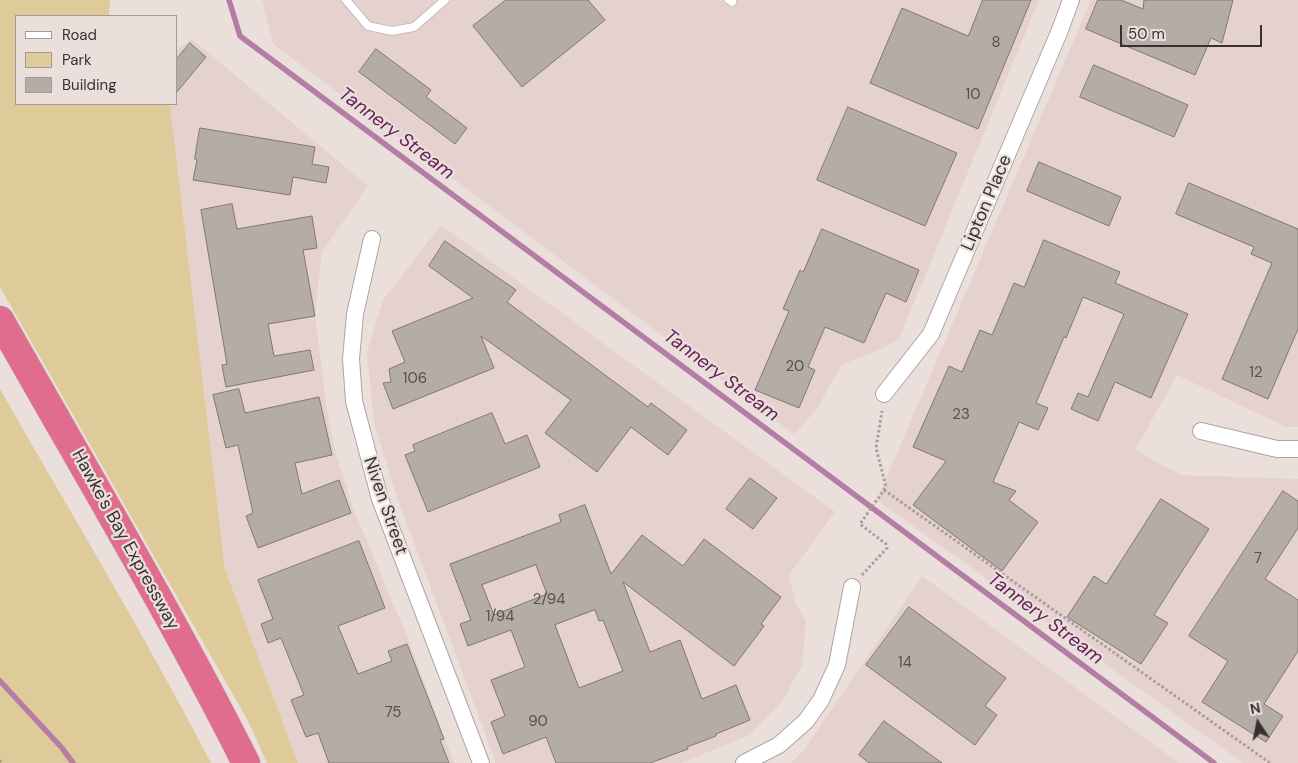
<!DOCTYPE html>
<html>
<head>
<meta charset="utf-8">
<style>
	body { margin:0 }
	#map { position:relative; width:1298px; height:763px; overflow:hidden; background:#ebdfdc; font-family:"DM Sans",sans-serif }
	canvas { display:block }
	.legend { position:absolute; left:15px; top:15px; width:162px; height:90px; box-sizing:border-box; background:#ebdfdc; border:1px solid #a39a98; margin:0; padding:6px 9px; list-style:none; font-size:15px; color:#373231 }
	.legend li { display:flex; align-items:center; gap:10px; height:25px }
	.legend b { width:25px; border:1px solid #a39a98 }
	.north { position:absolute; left:1233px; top:698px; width:50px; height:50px; -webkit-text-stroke:4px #ebdfdc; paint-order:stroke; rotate:349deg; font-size:14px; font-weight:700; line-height:20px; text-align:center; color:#373231 }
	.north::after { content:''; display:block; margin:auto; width:18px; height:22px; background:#373231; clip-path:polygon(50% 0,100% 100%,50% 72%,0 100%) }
	.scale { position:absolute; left:1120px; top:25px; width:142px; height:22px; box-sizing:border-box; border:2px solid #373231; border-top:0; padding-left:6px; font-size:15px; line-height:18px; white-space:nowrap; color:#373231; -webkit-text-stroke:4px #ebdfdc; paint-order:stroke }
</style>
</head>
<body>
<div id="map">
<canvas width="1298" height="763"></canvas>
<ul class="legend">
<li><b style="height:6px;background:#fff"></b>Road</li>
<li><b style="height:14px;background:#dfcb9a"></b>Park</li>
<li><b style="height:14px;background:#b5aca5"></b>Building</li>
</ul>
<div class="north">N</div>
<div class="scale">50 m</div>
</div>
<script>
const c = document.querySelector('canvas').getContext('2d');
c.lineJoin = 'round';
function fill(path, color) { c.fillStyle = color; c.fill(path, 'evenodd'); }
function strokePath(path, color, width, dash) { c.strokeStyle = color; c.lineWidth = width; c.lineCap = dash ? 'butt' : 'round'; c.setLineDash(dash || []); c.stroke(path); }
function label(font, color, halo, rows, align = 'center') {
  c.font = font + ' "DM Sans",sans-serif'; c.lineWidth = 4.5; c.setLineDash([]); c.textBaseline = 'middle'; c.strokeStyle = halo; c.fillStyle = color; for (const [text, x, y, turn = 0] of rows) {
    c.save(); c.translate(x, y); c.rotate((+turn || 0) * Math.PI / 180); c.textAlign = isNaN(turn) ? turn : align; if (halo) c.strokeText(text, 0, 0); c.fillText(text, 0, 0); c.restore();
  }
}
fill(new Path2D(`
	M262,0H1039L899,339L873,353L842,364L816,410L794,434L273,44Z
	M1091,0H1298V427H1286L1177,375L1135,450L1181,475L1298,479V763H1243L877,500Z
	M192,39L368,186L322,252L315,313L328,417L336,455L355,513L409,641L454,763H298L225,569L170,104H176V50Z
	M441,225L835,512L789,575L796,604L806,621L802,665L783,700L750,735L681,763H496L397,497L374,423L367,352L383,300Z
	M922,576L1179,763H791L804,750Z`), '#e5d1cd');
fill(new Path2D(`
	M0,0H110L109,16H16V104H170L225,569L298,763H267L247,719L0,287Z
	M0,389C71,513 145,636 211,763H0Z`), '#dfcb9a');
strokePath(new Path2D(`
	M229,0L240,36L1214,763
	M0,681L62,748L73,763`), '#b37da6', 5.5);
const building = new Path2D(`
	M506,0H588L605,20L522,87L473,26Z
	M983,0H1031L978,129L870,83L902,8L968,36Z
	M1098,0H1121L1143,9L1144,0H1233L1222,43L1211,38L1195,75L1086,29Z
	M190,43L206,57L176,93V60Z
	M376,49L431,90L426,97L467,128L455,144L359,72Z
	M1094,65L1188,105L1174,137L1080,97Z
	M848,107L957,153L925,226L817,180Z
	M200,128L315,147L312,164L329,167L326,183L293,177L290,195L193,180L197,160L195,159Z
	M1039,162L1121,197L1109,226L1027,191Z
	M1189,183L1298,229V329L1268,399L1222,379L1272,263L1251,254L1254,247L1176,214Z
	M232,204L237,229L312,216L317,248L303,250L315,316L268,324L274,356L310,350L314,370L226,387L222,365L227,364L201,210Z
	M822,229L919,270L906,302L886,293L864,343L825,327L808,367L815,370L799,408L755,390L789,311L783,309L800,270L803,272Z
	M1044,240L1120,272L1115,283L1188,314L1151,398L1115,382L1098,421L1071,409L1078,393L1088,397L1124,314L1083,297L1066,338L1064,337L1036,403L1048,408L1038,430L1019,422L993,482L1016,491L1009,500L1038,522L1002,571L913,505L946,461L913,447L949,366L962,372L980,330L992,335L1014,283L1024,287Z
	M445,241L516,290L507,302L648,407L651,403L687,430L668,455L631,427L597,472L545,433L571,400L481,336L494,368L393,409L383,383L391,382L389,369L405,362L392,331L473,298L429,266Z
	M239,389L245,413L319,397L332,455L295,463L302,494L339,480L351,513L258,548L246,516L253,513L238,445L226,448L213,395Z
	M492,413L505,444L527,435L540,467L428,512L405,455L415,451L413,445Z
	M750,478L777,498L753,529L726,509Z
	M1283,491L1298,501V528L1265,579L1298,600V651L1264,704L1283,716L1266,742L1202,702L1228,661L1189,636Z
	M1161,499L1209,529L1154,615L1168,623L1141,664L1067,617L1094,576L1106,584Z
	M585,505L611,574L642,535L683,566L704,539L781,597L761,624L764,626L734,666L623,582L650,652L680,640L702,699L736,685L750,720L716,734V736L687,747L688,749L650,763H556L546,737L503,754L491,722L505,716L491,680L525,667L511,630L468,646L460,624L471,620L450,564L561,522L559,515ZM536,565L547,594L494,615L482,585ZM595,610L599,621L603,620L623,671L579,688L555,625Z
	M359,541L385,608L338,626L358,674L392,661L388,651L407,644L444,739L440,740L449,763H329L318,733L306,737L291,700L304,695L281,638L268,643L261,624L273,619L258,580Z
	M909,607L1006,678L985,706L997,715L975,745L866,665Z
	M884,721L942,763H869L859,755Z`);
fill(building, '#b5aca5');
strokePath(building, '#807872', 1);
const lane = new Path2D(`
	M346,0L368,26L392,31L414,27L445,0
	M729,0L732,2`);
const street = new Path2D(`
	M372,239L355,314L351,359L354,401L380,499L481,763
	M884,394L931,334L1060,30L1071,0
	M1201,431L1277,449H1298
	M744,763L779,745L806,721L821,700L837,665L852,587`);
const highway = new Path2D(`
	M0,320C83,467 170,612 246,763`);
strokePath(lane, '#b0a4a2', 9);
strokePath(street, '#b0a4a2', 18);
strokePath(highway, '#bfbdbd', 29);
strokePath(new Path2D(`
	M884,490L1270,763
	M862,575L887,548L886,544L860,524L886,487L876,448L882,411
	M0,760L2,763`), '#a79e9c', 3, [2.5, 2.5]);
strokePath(lane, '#fff', 8);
strokePath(street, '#fff', 16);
strokePath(highway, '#e16d8e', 28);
label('15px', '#56504e', null, [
	["8",996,43],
	["10",973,95],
	["20",795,367],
	["12",1256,373],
	["106",415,379],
	["23",961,415],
	["7",1258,559],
	["2/94",549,600],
	["1/94",500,617],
	["14",905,663],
	["75",393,713],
	["90",538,722]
]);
label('18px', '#373231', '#ebdfdc', [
	["Lipton Place",987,203,-67],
	["Niven Street",385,506,71],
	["Hawke's Bay Expressway",125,540,61]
]);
label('italic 19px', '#652258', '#ebdfdc', [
	["Tannery Stream",396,134,37],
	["Tannery Stream",721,376,37],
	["Tannery Stream",1045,619,37]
]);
</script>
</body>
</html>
